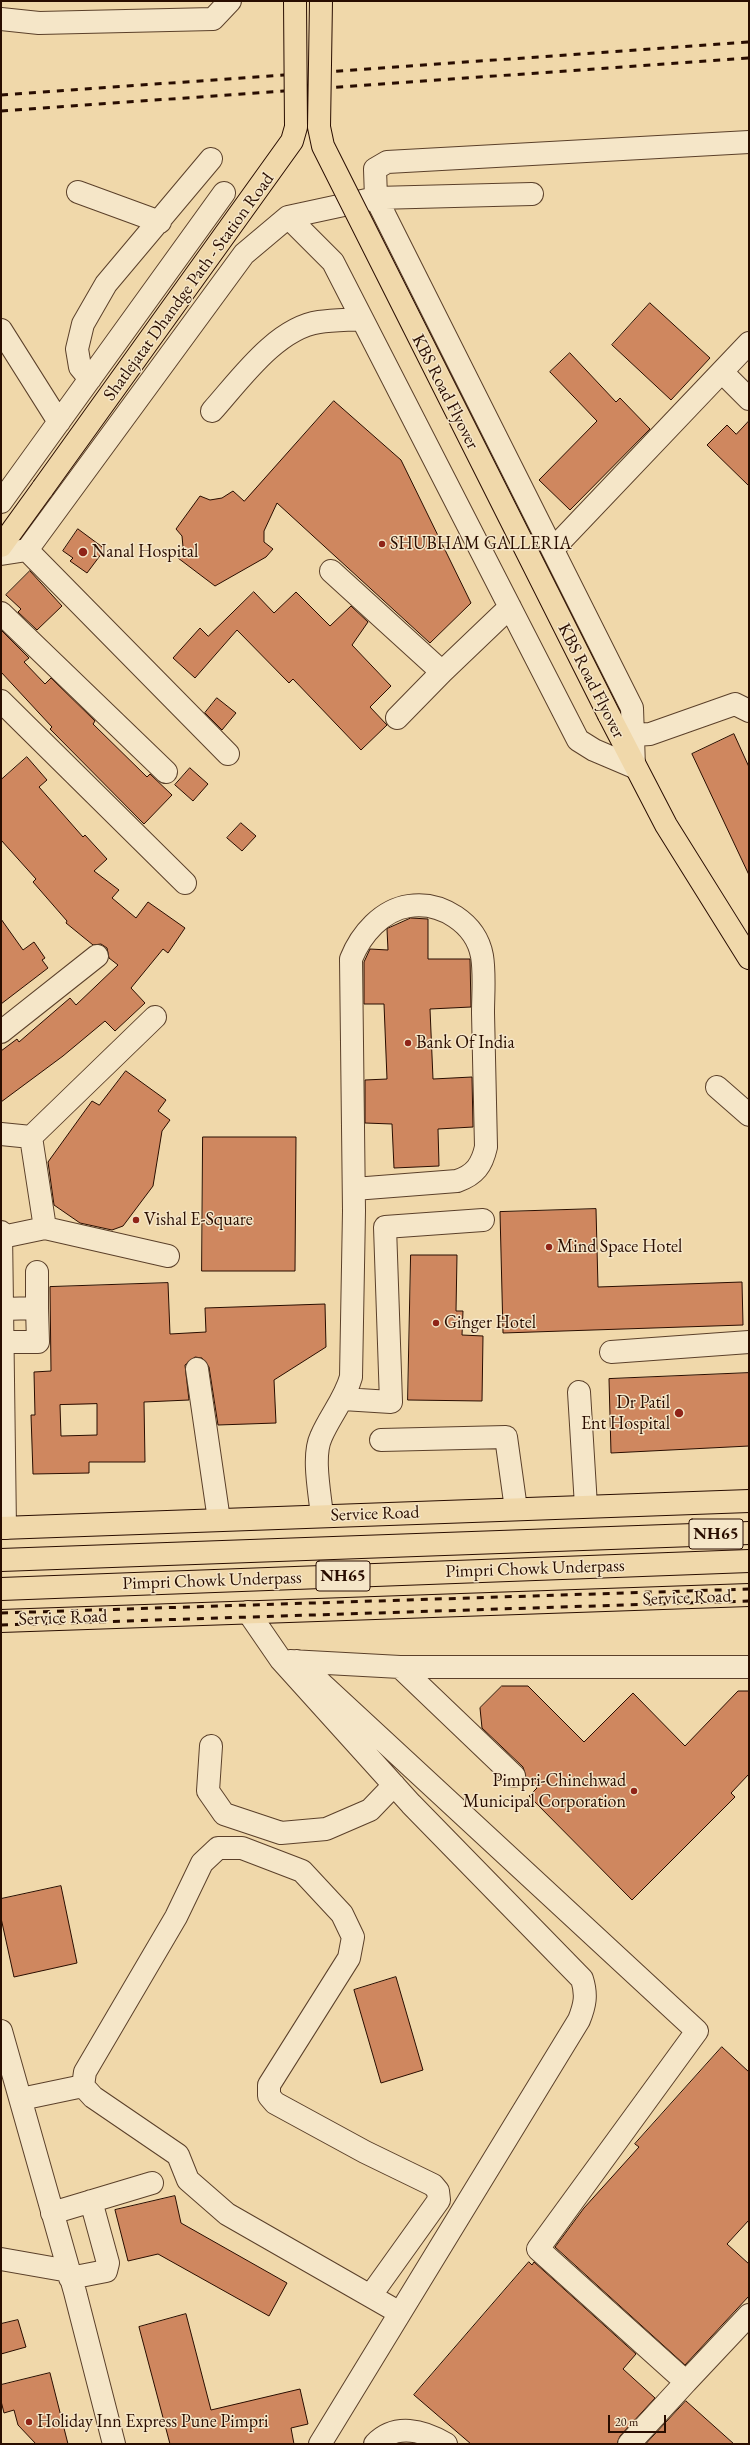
<!DOCTYPE html>
<html>
<head>
<meta charset="utf-8">
<style>
	body { margin:0 }
	#map { position:relative; width:750px; height:2445px; overflow:hidden; background:#f0d8aa; font-family:"EB Garamond",serif }
	canvas { display:block }
	.frame { position:absolute; inset:0; border:2px solid #290d00; pointer-events:none }
	.scale { position:absolute; left:608px; top:2415px; width:58px; height:18px; box-sizing:border-box; border:2px solid #290d00; border-top:0; padding-left:5px; font-size:12px; line-height:14px; white-space:nowrap; color:#290d00; -webkit-text-stroke:3px #f5e6c8; paint-order:stroke }
</style>
</head>
<body>
<div id="map">
<canvas width="750" height="2445"></canvas>
<div class="frame"></div>
<div class="scale">20 m</div>
</div>
<script>
const c = document.querySelector('canvas').getContext('2d');
c.lineJoin = 'round';
function fill(path, color) { c.fillStyle = color; c.fill(path, 'evenodd'); }
function strokePath(path, color, width, dash) { c.strokeStyle = color; c.lineWidth = width; c.lineCap = dash ? 'butt' : 'round'; c.setLineDash(dash || []); c.stroke(path); }
function label(font, color, halo, rows, align = 'center') {
  c.font = font + ' "EB Garamond",serif'; c.lineWidth = 3; c.setLineDash([]); c.textBaseline = 'middle'; c.strokeStyle = halo; c.fillStyle = color; for (const [text, x, y, turn = 0] of rows) {
    c.save(); c.translate(x, y); c.rotate((+turn || 0) * Math.PI / 180); c.textAlign = isNaN(turn) ? turn : align; if (halo) c.strokeText(text, 0, 0); c.fillText(text, 0, 0); c.restore();
  }
}
const building = new Path2D(`
	M650,303L710,358L671,400L612,345Z
	M570,353L616,402L620,398L650,429L570,510L539,480L597,421L550,372Z
	M334,401L401,460L471,603L430,643L277,503L264,531V542L273,549L266,557L215,586L178,558L183,547L182,536L176,529L200,496L210,500L222,498L233,491L244,501Z
	M749,421V486L707,445L727,425L736,434Z
	M78,529L105,549L87,573L70,561L73,558L63,551Z
	M30,571L62,606L37,630L18,612L21,609L6,595Z
	M254,592L274,613L296,592L330,626L351,606L368,622L352,645L391,686L370,707L387,725L361,750L293,679L289,683L237,630L195,678L173,658L200,628L208,636Z
	M1,630L29,658L24,662L45,684L51,678L95,721L93,724L147,777L150,774L172,795L144,824L50,729L52,727L1,672Z
	M217,698L236,713L222,730L205,713Z
	M734,734L749,767V875L692,754Z
	M27,757L47,780L39,787L83,837L85,835L107,859L94,871L119,890L112,898L136,918L148,902L185,928L168,953L163,949L131,988L145,1003L115,1031L105,1021L63,1056L1,1102V1051L17,1039L19,1042L70,998L76,1005L118,965L109,958L107,948L101,944L93,945L66,923L67,921L33,882L36,879L1,840V780Z
	M190,768L208,784L193,801L175,785Z
	M241,823L256,836L242,851L227,838Z
	M411,918L428,919V959H470L471,1007L430,1009L433,1079L472,1077L473,1127L438,1129L439,1166L394,1168L392,1124L365,1123V1080L387,1079L384,1004H364V962L370,949L388,950L387,929Z
	M1,919L23,950L34,942L45,958L42,960L48,968L1,1004Z
	M126,1071L166,1100L158,1111L170,1120L162,1131L153,1186L123,1226L112,1230L80,1223L54,1205L48,1162L92,1101L99,1105Z
	M203,1137H296L295,1271H202Z
	M596,1209L598,1287L742,1282L743,1325L503,1333L500,1212Z
	M411,1255H457L456,1311H463L462,1335L483,1336L482,1401L408,1400Z
	M168,1283L170,1334L206,1332L205,1308L325,1304L326,1347L274,1380L276,1423L218,1425L209,1367L202,1358L195,1357L185,1365L189,1400L144,1402L145,1462H89V1473L33,1474L31,1415H35L34,1372L51,1371L50,1287ZM97,1404V1435L61,1436L60,1405Z
	M749,1373V1446L611,1453L609,1379Z
	M502,1686H528L584,1742L633,1693L685,1746L738,1691H749V1774L731,1793L735,1797L632,1900L529,1796L537,1788L526,1777L523,1767L482,1728L480,1708Z
	M61,1886L77,1963L14,1977L1,1918V1899Z
	M396,1977L423,2070L381,2083L354,1990Z
	M722,2047L749,2072V2220L727,2244L749,2264V2296L685,2365L555,2247L584,2208L639,2147L635,2144Z
	M175,2196L181,2223L287,2283L269,2316L158,2254L128,2261L115,2210Z
	M529,2262L532,2265L534,2262L636,2354L623,2369L655,2398L620,2436L617,2444H471L414,2395Z
	M186,2314L211,2410L300,2389L308,2424L291,2428L294,2444H170L139,2327Z
	M18,2320L26,2347L1,2354V2324Z
	M50,2373L68,2444H36L18,2425L14,2410L4,2413L1,2401V2385Z
	M686,2401L734,2444H646Z`);
fill(building, '#cf875f');
strokePath(building, '#290d00', 1);
const minor = new Path2D(`
	M1,19L39,23L213,19L230,1
	M78,192L160,222
	M288,217L333,262L578,740L594,750L634,767L632,708L376,198L375,169L387,162L749,142
	M1,330L59,422
	M722,372L749,399
	M90,379L80,367L77,349L83,324L106,284L211,159
	M212,411C239,381 276,328 319,322C333,320 348,320 362,319
	M1,502L224,193
	M553,549L749,343
	M27,550L228,754
	M1,554L27,550L244,254L288,217L376,198L532,194
	M331,571L442,672L510,607
	M1,613L166,772
	M1,701L185,883
	M397,718L442,672
	M635,735L650,734L735,704L749,711
	M1,1032L97,956
	M717,1087L749,1115
	M1,1134L31,1137L45,1228L2,1237
	M31,1137L155,1017
	M45,1228L168,1256
	M1,1232L5,1528
	M3,1309L37,1308V1272
	M1,1342H38L37,1308
	M611,1352L749,1342
	M197,1369L219,1520
	M579,1392L586,1506
	M343,1399L391,1402L385,1227L483,1220
	M381,1440L506,1437L516,1509
	M322,1516C320,1494 312,1456 321,1437C330,1416 345,1399 351,1377L354,1211L351,959C361,934 382,910 409,906C441,901 476,923 482,956C485,974 483,995 483,1013C484,1058 485,1102 486,1147C482,1165 475,1175 457,1181L354,1189
	M248,1612L281,1660L411,1804L582,1979C587,1995 585,2005 579,2020L320,2444
	M290,1661L400,1667H749
	M297,1661L697,2031L538,2249L686,2382L749,2315
	M400,1667L514,1776
	M211,1746L208,1791L224,1814L281,1833L326,1829L370,1810L394,1785
	M1,2031L75,2292L114,2444
	M21,2099L83,2086
	M52,2213L152,2183
	M1,2259L69,2271
	M70,2278L106,2271L108,2263L91,2201
	M371,2295L439,2200L438,2191L433,2185L365,2152L275,2103L269,2096V2085L349,1958L353,1937L342,1914L302,1871L242,1848H218L202,1863L176,1917L85,2072L83,2086L93,2097L178,2155L188,2180L227,2214L400,2313
	M375,2444C395,2423 423,2430 446,2444
	M629,2444L686,2382`);
const major = new Path2D(`
	M1,546L43,488
	M609,715L666,825L749,958
	M1,1528L749,1501
	M1,1621L749,1595`);
const highway = new Path2D(`
	M1,1560L749,1533
	M1,1589L749,1561`);
strokePath(minor, '#5b402a', 24);
strokePath(major, '#290d00', 24);
strokePath(highway, '#290d00', 24);
strokePath(minor, '#f5e6c8', 22);
strokePath(major, '#f0d8aa', 22);
strokePath(highway, '#f0d8aa', 22);
strokePath(new Path2D(`
	M1,95L749,42
	M1,111L749,58
	M1,1613L749,1589
	M1,1625L749,1601`), '#290d00', 3, [7, 7]);
const majorBridge = new Path2D(`
	M321,1L319,127L323,146L609,715
	M43,488L292,141L296,127L295,1`);
strokePath(majorBridge, '#290d00', 24, []);
strokePath(majorBridge, '#f0d8aa', 22);
for (const [x, y, r, color] of [
	[382,544,4,"#8f2418"],
	[83,552,5,"#8f2418"],
	[408,1043,4,"#8f2418"],
	[136,1220,4,"#8f2418"],
	[549,1247,4,"#8f2418"],
	[436,1323,4,"#8f2418"],
	[679,1413,5,"#8f2418"],
	[634,1791,4,"#8f2418"],
	[29,2422,4,"#8f2418"]
]) { const dot = new Path2D(); dot.arc(x, y, r, 0, 2 * Math.PI); c.fillStyle = color; c.fill(dot); strokePath(dot, '#f5e6c8', 1.5); }
for (const [x, y, w] of [
	[716,1534,54],
	[343,1576,54]
]) { const box = new Path2D(); box.roundRect(x - w / 2, y - 15, w, 30, 3); c.fillStyle = '#f5e6c8'; c.fill(box); strokePath(box, '#290d00', 1); }
label('bold 17px', '#290d00', null, [
	["NH65",716,1534],
	["NH65",343,1576]
]);
label('18px', '#290d00', '#f5e6c8', [
	["Shatlejatat Dhandge Path - Station Road",189,287,-54],
	["KBS Road Flyover",445,392,63],
	["KBS Road Flyover",591,681,63],
	["Service Road",375,1514,-2],
	["Pimpri Chowk Underpass",535,1569,-2],
	["Pimpri Chowk Underpass",212,1581,-2],
	["Service Road",687,1598,-2],
	["Service Road",63,1618,-2]
]);
label('18px', '#290d00', '#f5e6c8', [
	["SHUBHAM GALLERIA",390,544],
	["Nanal Hospital",92,552],
	["Bank Of India",416,1043],
	["Vishal E-Square",144,1220],
	["Mind Space Hotel",557,1247],
	["Ginger Hotel",444,1323],
	["Dr Patil",670,1403,"right"],
	["Ent Hospital",670,1424,"right"],
	["Pimpri-Chinchwad",626,1781,"right"],
	["Municipal Corporation",626,1802,"right"],
	["Holiday Inn Express Pune Pimpri",37,2422]
], 'left');
</script>
</body>
</html>
